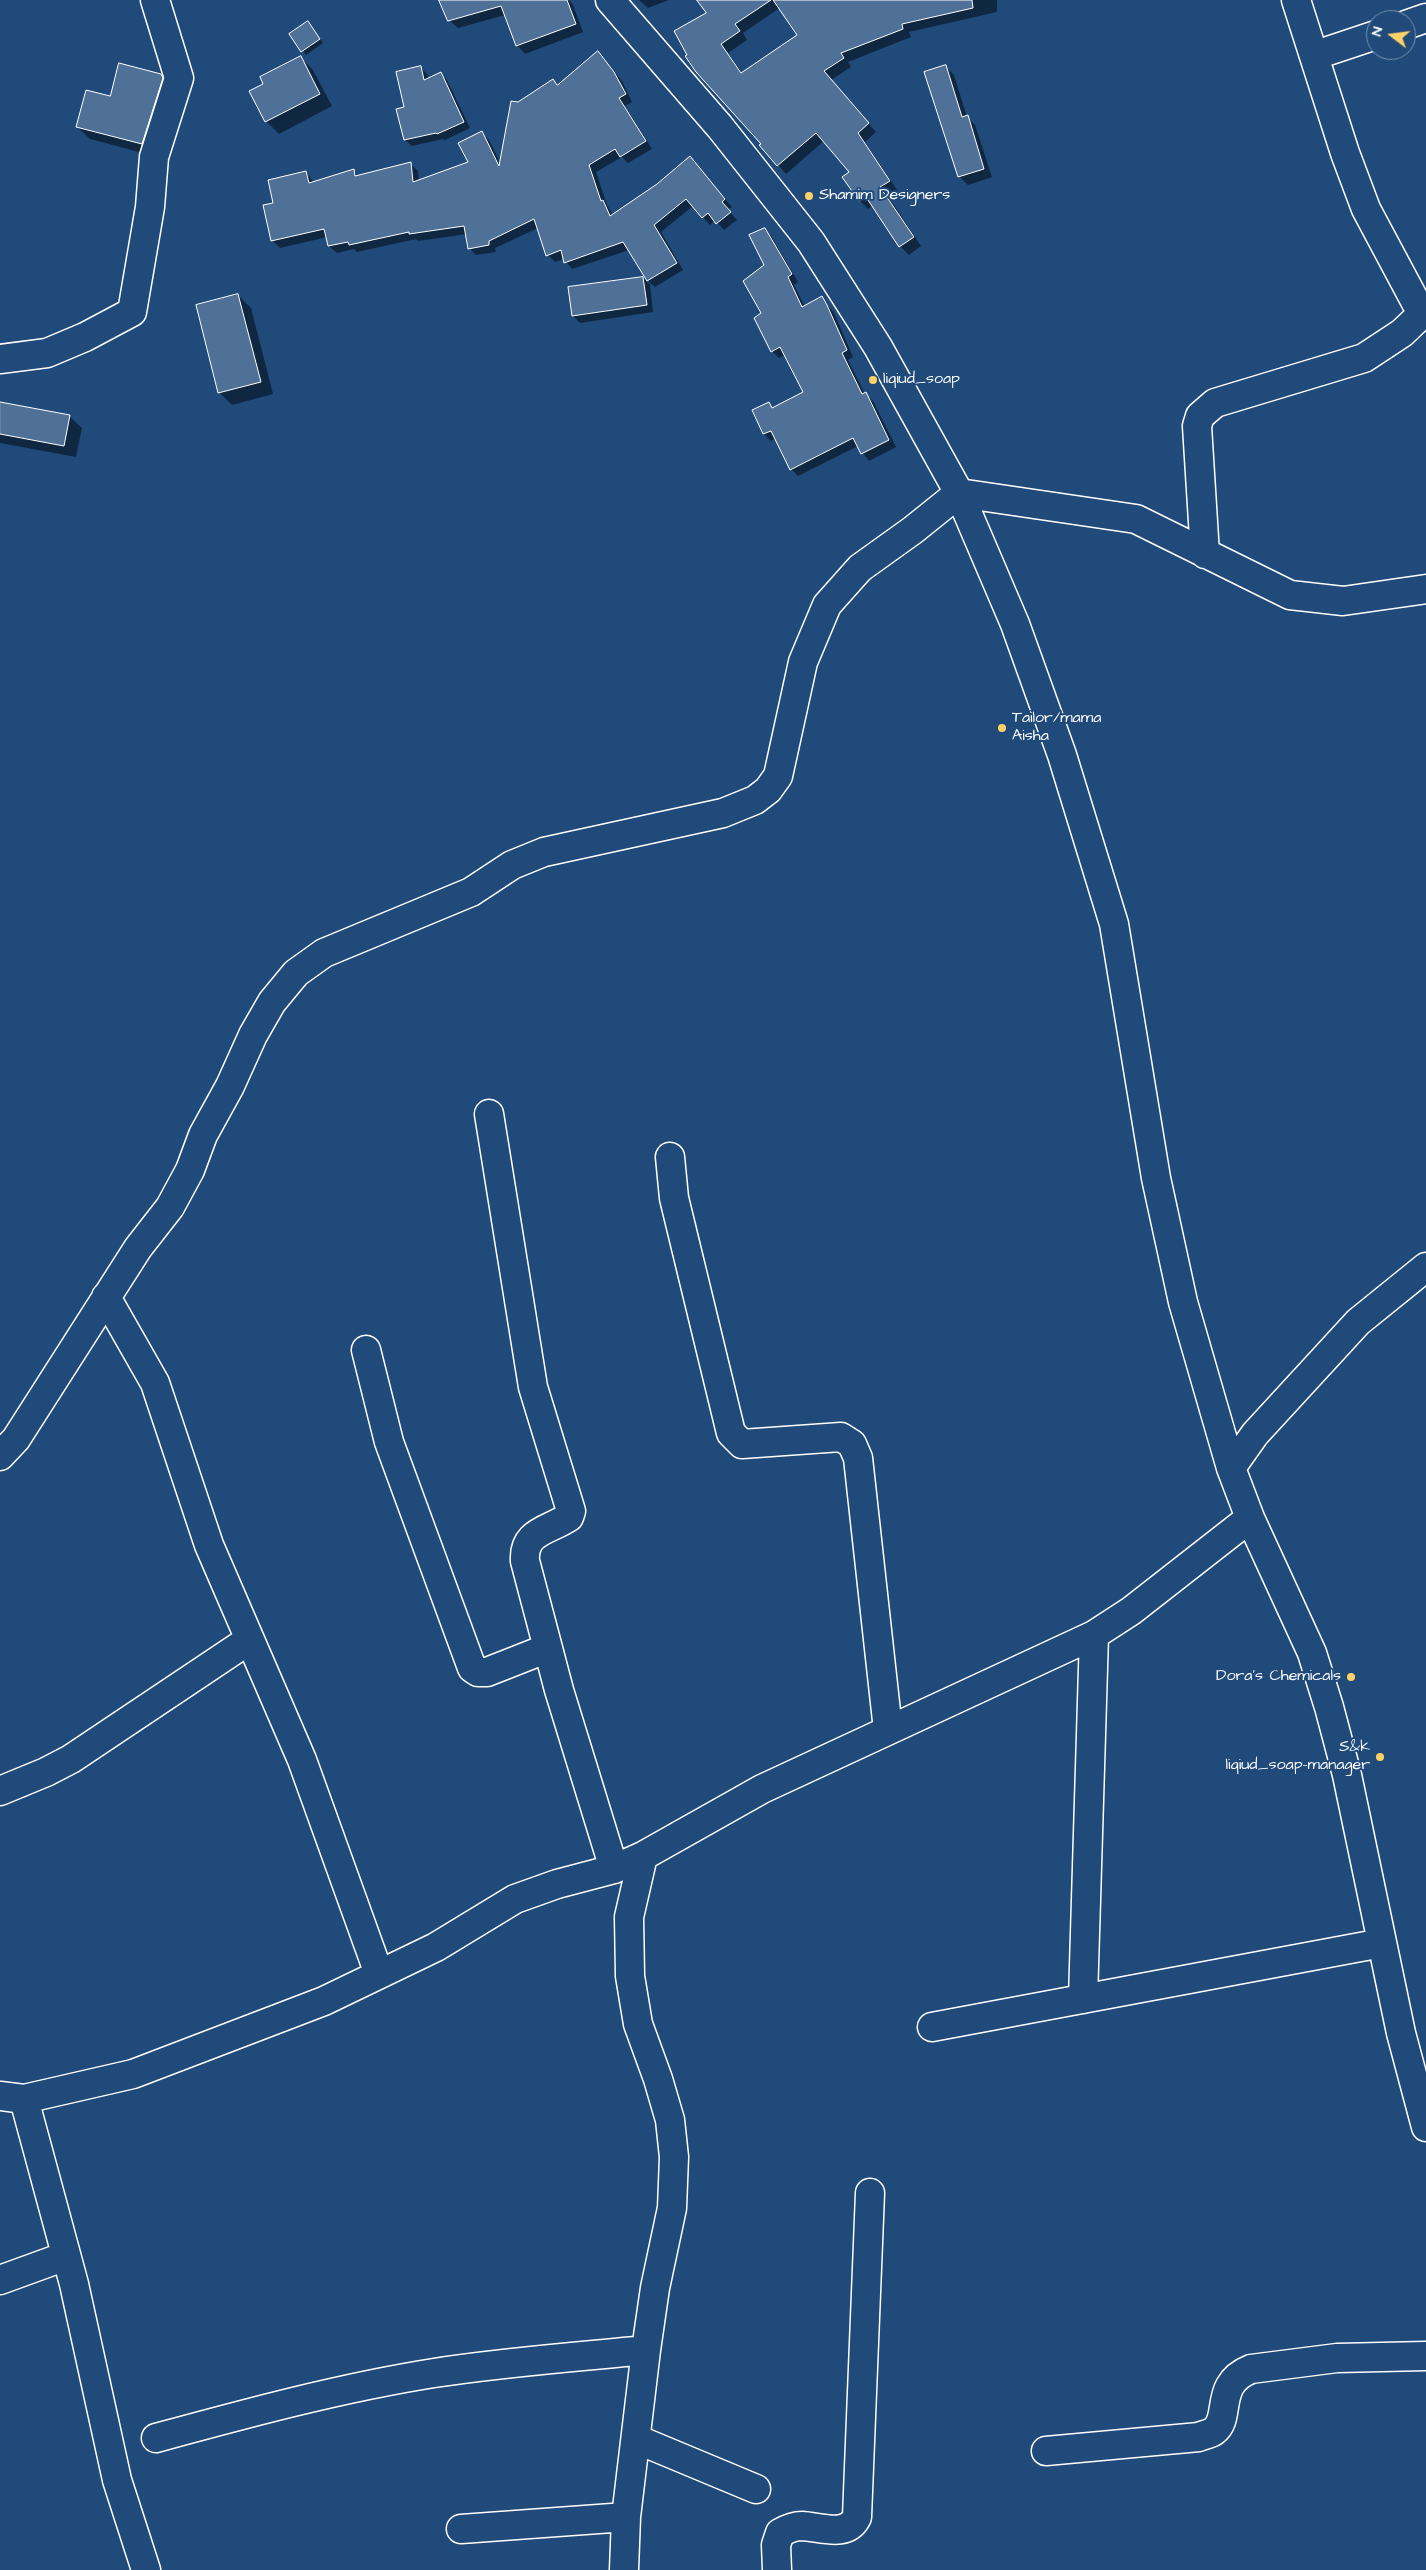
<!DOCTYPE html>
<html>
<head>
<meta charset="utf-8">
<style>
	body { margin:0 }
	#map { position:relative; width:1426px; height:2570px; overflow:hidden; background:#1f4a7a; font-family:"Architects Daughter",sans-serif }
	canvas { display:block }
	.north { position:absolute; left:1366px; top:10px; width:50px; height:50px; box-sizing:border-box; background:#1f4a7a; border:1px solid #7992af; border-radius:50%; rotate:285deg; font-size:14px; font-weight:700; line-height:20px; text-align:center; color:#fff }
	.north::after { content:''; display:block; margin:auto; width:18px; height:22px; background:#ffd166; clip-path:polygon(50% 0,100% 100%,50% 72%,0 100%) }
</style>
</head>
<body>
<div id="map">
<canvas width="1426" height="2570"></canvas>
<div class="north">N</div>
</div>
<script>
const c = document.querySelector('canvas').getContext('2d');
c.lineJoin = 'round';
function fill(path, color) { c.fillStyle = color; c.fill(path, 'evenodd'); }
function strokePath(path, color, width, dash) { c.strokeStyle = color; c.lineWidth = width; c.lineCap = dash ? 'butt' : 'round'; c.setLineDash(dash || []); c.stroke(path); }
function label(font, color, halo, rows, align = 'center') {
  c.font = font + ' "Architects Daughter",sans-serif'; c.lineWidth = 4; c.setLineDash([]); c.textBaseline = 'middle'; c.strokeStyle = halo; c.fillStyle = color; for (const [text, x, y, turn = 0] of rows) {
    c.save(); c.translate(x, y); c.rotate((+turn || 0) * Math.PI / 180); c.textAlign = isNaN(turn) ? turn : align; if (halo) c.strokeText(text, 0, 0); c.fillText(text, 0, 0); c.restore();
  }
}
fill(new Path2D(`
	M449,0H569L573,5L583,32L525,54L517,45L505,15L458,28L449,20Z
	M639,0H669L648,8Z
	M698,0H804L781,7L743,33L747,40L728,53L743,74L799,36L840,0H997V12L909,32L911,37L848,62L851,67L831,80L876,132L865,142L897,190L888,196L921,246L909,255L900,246L873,206L868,209L860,201L844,177L851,172L824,141L786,174L778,165L761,145L762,144L707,14Z
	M308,23L323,43L306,55L291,34Z
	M300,57L313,70L332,106L279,134L266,121L265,84Z
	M605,60L622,81L632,102L625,106L652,149L628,163L622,157L596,172L607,205L613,215L697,165L732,207L728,210L737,220L724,230L715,220L710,225L693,206L661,232L683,270L655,287L650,283L629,250L572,269L564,259L555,262L548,255L538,228L495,248L496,252L476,255L469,248L467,234L418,241L416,239L357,252L354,249L337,253L329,246L327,237L280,248L272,240L274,204L306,172L314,183L353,171L359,176L410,164L418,171L419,181L470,162L481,132L489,140L501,164L519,104Z
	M420,67L427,74L429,79L441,74L447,80L470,128L445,140L443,139L412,146L405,140L406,108Z
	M946,67L954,75L967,117L975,125L992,177L968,185L959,176Z
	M161,75L174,88L154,156L90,139L77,127L111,98Z
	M764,229L771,236L798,282L794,285L805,307L822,298L834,313L853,357L848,360L865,394L873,401L896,447L869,461L858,446L798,476L791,469L776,438L771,441L764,434L753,411L768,403L773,408L805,393L785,355L779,358L772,351L763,314L766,266Z
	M643,278L650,284L653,312L580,323L573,316L570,288Z
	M238,295L251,308L273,394L232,405L219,392Z
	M0,403L69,416L82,428L76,457L0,443Z`), '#0007');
const building = new Path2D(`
	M439,0H567L576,24L516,46L501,6L448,21Z
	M697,0H771L735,24L740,31L721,44L741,73L797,35L773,0H972L973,8L902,24L903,29L841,53L844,58L824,71L869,123L858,133L890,181L880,187L914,237L899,247L866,197L859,201L842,177L849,172L816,133L777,166L759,145L761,144L696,72L685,56L687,55L674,31L706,13Z
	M308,21L320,39L301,52L289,34Z
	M598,51L614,72L626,94L619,98L646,141L620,157L615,149L589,165L601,201L603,200L610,216L657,184L690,156L725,199L722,202L731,212L716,224L708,213L702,218L686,199L654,225L677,263L647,281L623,242L564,263L561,250L546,256L534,219L489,241V245L468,249L464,226L409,234V232L349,245L348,242L328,246L324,229L271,241L263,205L273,203L268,180L306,171L309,183L354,169L355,176L411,162L413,182L468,162L458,143L482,131L499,166L511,101L518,102L553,79L557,85Z
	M301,56L320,94L265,122L249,91L263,84L260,77Z
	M119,63L161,74L163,78L142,144L76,127L86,90L110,96Z
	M946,65L962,117L968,115L984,169L958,177L924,72Z
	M421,66L424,80L441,72L464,122L437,134L436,133L404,140L396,109L404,107L396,72Z
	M765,228L792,274L788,277L802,307L822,296L827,305L847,350L842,353L862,394L866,392L889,440L861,454L853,438L790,470L771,431L763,434L752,410L769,402L772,408L803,392L780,347L771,352L754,318L761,313L743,281L764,265L749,235Z
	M643,277L647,305L572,316L568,287Z
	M238,294L261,382L218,393L196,305Z
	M0,402L70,415L64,446L0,434Z`);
fill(building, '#507197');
strokePath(building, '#fff', 1);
const minor = new Path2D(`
	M610,0L720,127L811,242L878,347L959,493L1015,624L1062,755L1114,924L1156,1178L1183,1302L1231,1468L1250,1518L1312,1653L1329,1707L1347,1775L1401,2033L1426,2127
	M1406,25L1426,18
	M1316,55L1376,35
	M0,359L47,353L85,337L132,312L150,207L154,157L179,78L155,0
	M1205,554L1197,426L1200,416L1215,403L1364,358L1402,333L1422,314L1366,209L1345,153L1296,0
	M489,1114L533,1387L571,1511L569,1517C548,1531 523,1531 525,1561L559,1690L614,1869
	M670,1157L674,1198L731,1433L742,1444L841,1437L852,1444L858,1458L888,1730
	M106,1297L155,1383L209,1545L302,1760L379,1974
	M366,1350L389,1442L472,1668L478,1672H487L548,1648
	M0,1456L16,1439L138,1248L170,1207L190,1170L203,1135L230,1086L253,1035L272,1002L296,973L324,953L471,892L512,865L544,852L723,813L755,800L768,790L778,776L803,662L827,605L860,568L913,530L959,493L1136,519L1290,595L1343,601L1426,589
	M1231,1468L1255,1434L1358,1322L1426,1267
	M0,1791L46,1772L71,1759L249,1640
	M1083,1999L1094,1635
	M932,2027L1382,1943
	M0,2096L24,2099L133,2074L324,2001L436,1947L515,1899L557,1884L614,1869L643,1856L762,1789L1094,1635L1131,1611L1250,1518
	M24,2099L74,2284L117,2480L146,2570
	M0,2280L66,2256
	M156,2438C248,2413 340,2388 434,2373C504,2362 575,2357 646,2350
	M636,2439L756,2489
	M1046,2451L1199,2437C1203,2435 1210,2434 1214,2431C1232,2418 1213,2384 1251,2369L1337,2358L1426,2356
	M461,2529L626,2517
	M624,2570L626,2517L646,2350L655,2288L672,2208L674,2157L670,2120L658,2079L638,2024L630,1976L629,1917L643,1856
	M777,2570L776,2545L780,2533C787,2529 794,2526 802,2526C821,2527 847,2538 857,2517L870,2193`);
strokePath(minor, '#fff', 31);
strokePath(minor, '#1f4a7a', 28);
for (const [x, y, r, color] of [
	[809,196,5,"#ffd166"],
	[873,380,5,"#ffd166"],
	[1002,728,5,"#ffd166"],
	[1351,1677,5,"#ffd166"],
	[1380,1757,5,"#ffd166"]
]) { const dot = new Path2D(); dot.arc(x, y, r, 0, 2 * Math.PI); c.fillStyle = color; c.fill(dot); strokePath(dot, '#1f4a7a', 2); }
label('16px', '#fff', '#1f4a7a', [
	["Shamim Designers",819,196],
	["liqiud_soap",883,380],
	["Tailor/mama",1012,719],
	["Aisha",1012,737],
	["Dora's Chemicals",1341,1677,"right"],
	["S&k",1370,1748,"right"],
	["liqiud_soap-manager",1370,1766,"right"]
], 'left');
</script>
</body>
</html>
